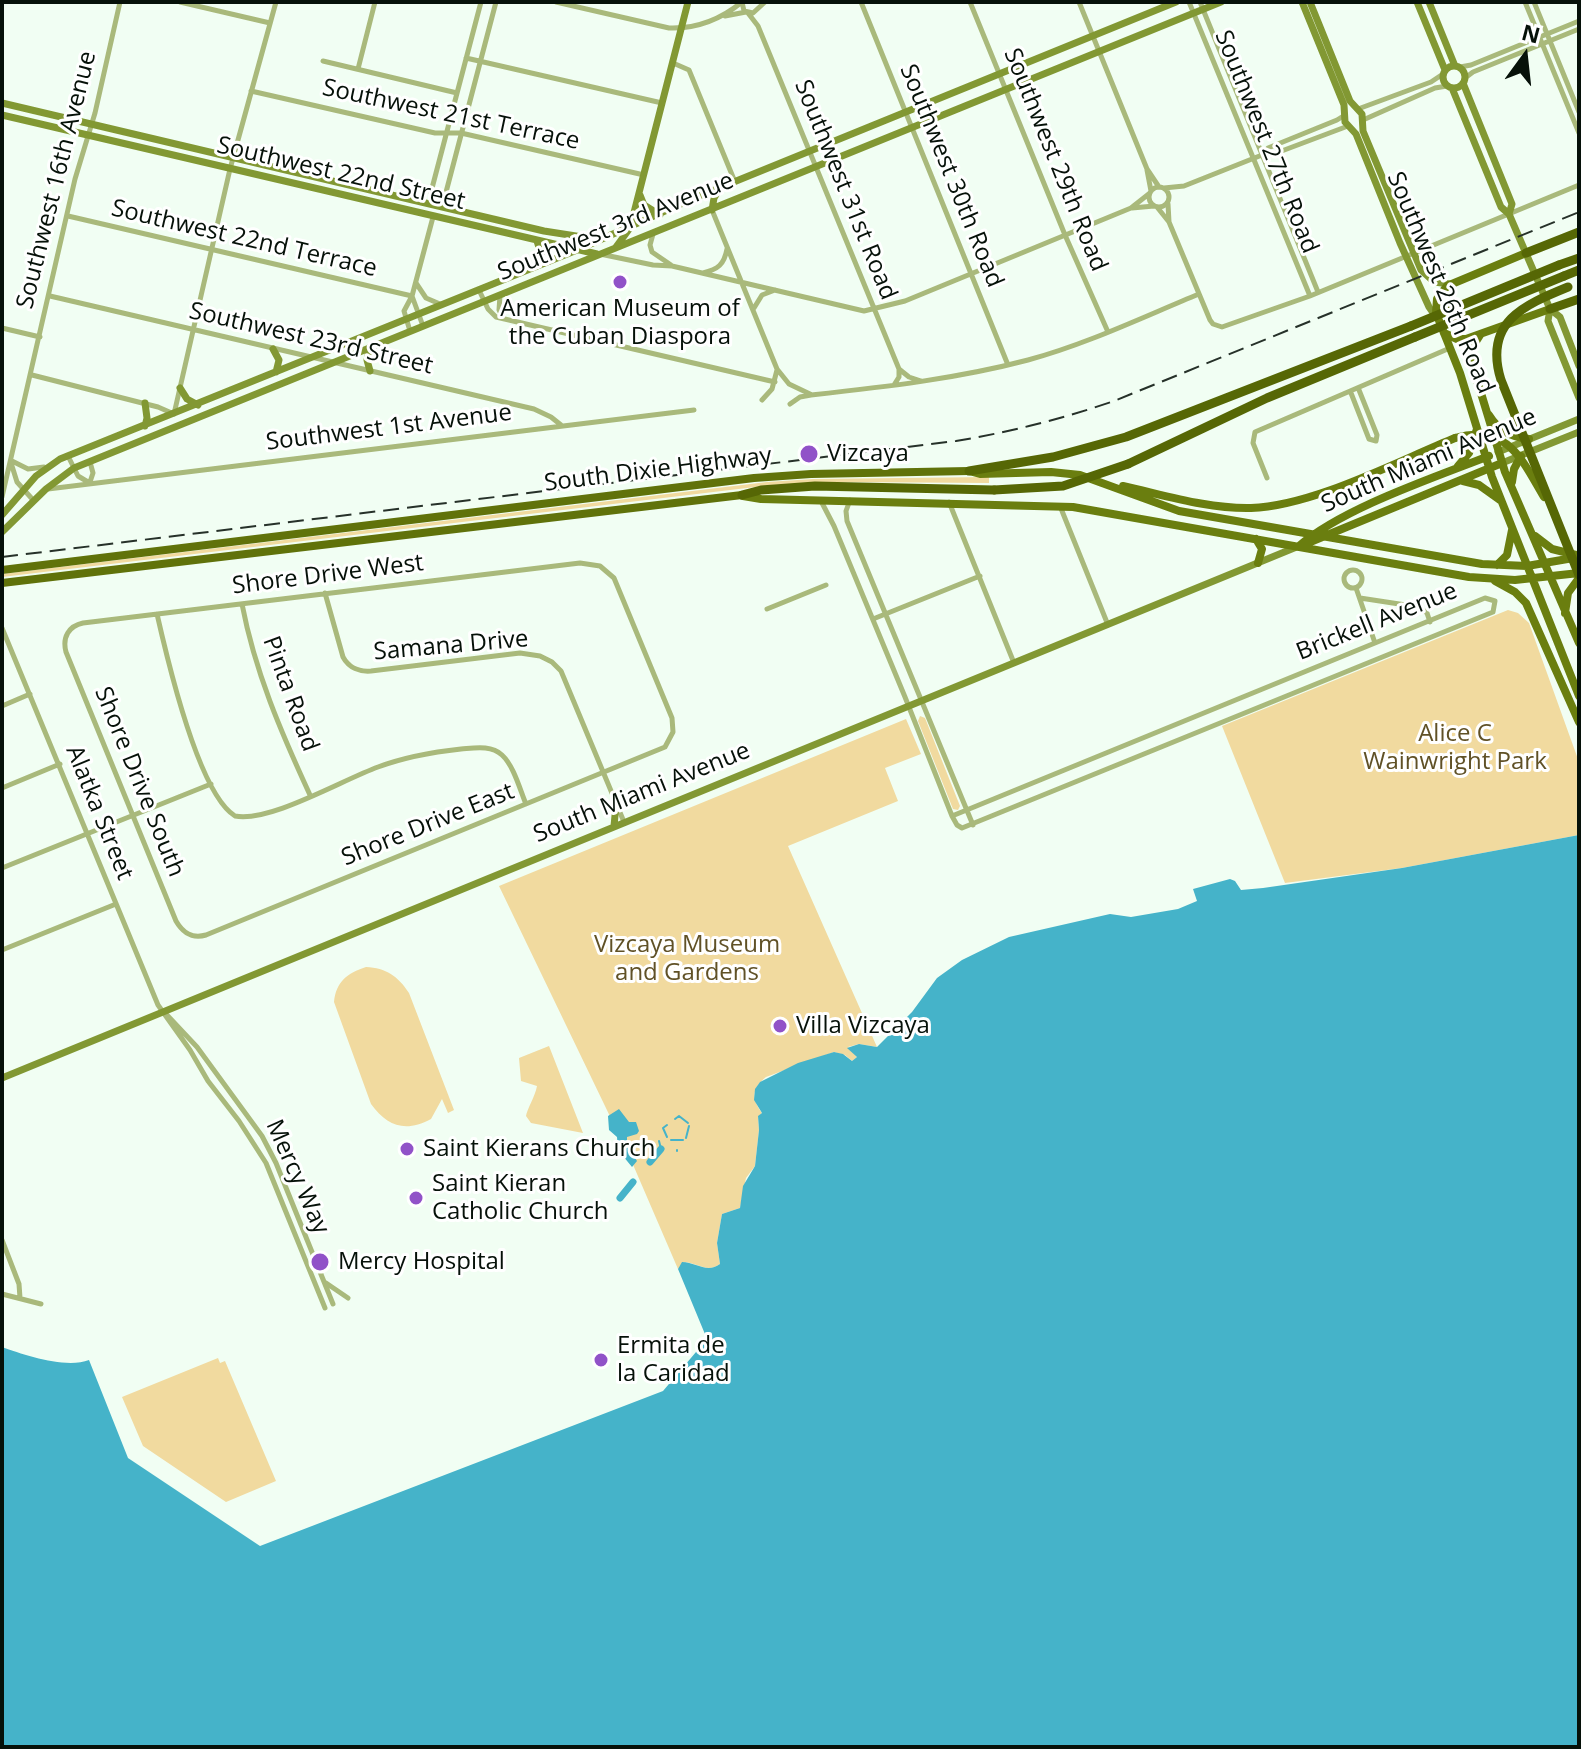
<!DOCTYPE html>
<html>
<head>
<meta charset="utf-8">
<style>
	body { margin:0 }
	#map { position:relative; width:1581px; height:1749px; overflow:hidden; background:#f1fef3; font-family:"Open Sans",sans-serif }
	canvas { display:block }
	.frame { position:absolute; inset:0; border:4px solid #061109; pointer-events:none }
	.north { position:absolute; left:1485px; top:16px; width:80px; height:80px; -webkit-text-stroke:6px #fff; paint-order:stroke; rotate:15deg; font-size:22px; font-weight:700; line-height:32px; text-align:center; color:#061109 }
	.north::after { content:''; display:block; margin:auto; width:28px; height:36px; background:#061109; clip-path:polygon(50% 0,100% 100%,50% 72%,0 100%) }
</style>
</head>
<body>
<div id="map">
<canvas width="1581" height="1749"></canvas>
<div class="frame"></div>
<div class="north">N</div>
</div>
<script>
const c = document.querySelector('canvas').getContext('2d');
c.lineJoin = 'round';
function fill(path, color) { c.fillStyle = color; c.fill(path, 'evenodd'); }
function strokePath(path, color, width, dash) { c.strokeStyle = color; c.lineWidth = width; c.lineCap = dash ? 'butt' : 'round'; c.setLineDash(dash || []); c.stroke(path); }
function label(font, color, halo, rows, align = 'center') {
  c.font = font + ' "Open Sans",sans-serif'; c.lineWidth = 6; c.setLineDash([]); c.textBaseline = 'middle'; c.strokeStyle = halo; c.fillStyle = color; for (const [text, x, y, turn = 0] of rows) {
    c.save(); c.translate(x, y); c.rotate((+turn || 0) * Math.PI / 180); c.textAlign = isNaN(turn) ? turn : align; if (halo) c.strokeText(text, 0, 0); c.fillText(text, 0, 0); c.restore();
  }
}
fill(new Path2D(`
	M989,477V483L834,482L772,485L2,577V574L767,482L813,479Z
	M1508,610L1518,613L1529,623L1579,762V835L1402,868L1285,883L1222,726Z
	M920,716L925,718L960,806L958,810L953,809L918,721Z
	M906,719L921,754L885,768L898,801L788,846L877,1047L859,1044L848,1047L857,1057L852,1061L845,1055L834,1052L766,1077C751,1089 752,1099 762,1113L758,1117L759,1130L755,1166L746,1178L740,1208L722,1214L717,1243L720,1264C707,1274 697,1262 683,1262L678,1269L631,1160L499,886Z
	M366,967C386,968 398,976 409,993L454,1110L448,1113L442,1099L431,1119C405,1133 387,1126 371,1104L334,1002C336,982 347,973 366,967Z
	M549,1046L583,1133L531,1123L526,1116C527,1109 535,1097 537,1086L521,1081L519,1058Z
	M218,1358L220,1363L225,1361L276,1481L226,1502L143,1446L122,1397Z`), '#f1da9f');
fill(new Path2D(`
	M1579,835V1747H2V1347C24,1355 66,1369 89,1360L128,1458L260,1546L663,1391L707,1339L678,1269L682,1262C696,1262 707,1274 720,1264L717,1243L722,1214L740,1208L743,1186L755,1166L759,1130L758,1116L762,1113L754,1100L755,1089L760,1082L798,1063L834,1052L843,1054L852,1061L857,1057L847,1048L859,1044L877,1047L912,1012L937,978L962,960L1009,937L1110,914L1131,917L1178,909L1197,901L1193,889L1230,879L1235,881L1241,890L1263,888L1402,868Z
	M619,1109L629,1122H636L639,1131L637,1134L627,1137V1145L637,1161L632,1167L618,1150L617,1137L609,1130L608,1116Z`), '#45b3c9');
strokePath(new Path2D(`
	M675,1119L679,1116L688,1123
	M667,1125L663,1128L667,1137
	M686,1138L689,1126
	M671,1140H683
	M659,1141L661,1149
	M677,1151V1150`), '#45b3c9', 2);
strokePath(new Path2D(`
	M650,1162L661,1149
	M620,1198L633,1182`), '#45b3c9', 7);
strokePath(new Path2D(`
	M180,2L270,23
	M481,2L431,192L436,205L445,196L496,2
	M556,2L669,28C697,29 720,20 742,2L744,11L753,13L765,2
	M861,2L1008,365
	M970,2L1065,235L1108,332
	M1079,2L1147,169L1159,187
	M1189,2L1310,296
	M1200,2L1318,292
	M1525,2L1579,133
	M1534,2L1579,112
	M748,13L758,26L899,369V377L894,385
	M725,16L746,12
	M466,58L662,103
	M323,61L457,93
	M673,63L689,70L735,182
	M1460,67L1471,65L1579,21
	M358,69L375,2
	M1465,78L1473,72L1579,29
	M251,91L435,133H461L644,175
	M1358,109L1431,82L1443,74
	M1363,120L1435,88L1447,86
	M1263,154L1268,148L1337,120L1345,115
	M1147,170L1151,191
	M1149 197a10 10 0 1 1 20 0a10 10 0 1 1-20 0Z
	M1164,188L1184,186L1262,155H1271L1348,126
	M1168,204L1169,222
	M1157,207L1169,222L1210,320L1213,324L1222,327L1310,296L1579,185
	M1132,208L1154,206
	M712,210L777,369L789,384L810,394
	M68,216L412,296
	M653,234L650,245L652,252L671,265
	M600,254L653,265L672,266L864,311L905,301L1131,208L1150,193
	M703,273C718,269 724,265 727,249
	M416,283L426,298L440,304
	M479,290L488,309L496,317L775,382
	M500,295L499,310L503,318
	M50,296L534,409L551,417L561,425
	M412,296L423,326
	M754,308L762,295L775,290
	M2,328L40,337
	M410,331L404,311L412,296L433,217
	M899,369L909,377L921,381
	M32,375L158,407L174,414L230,169L276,2
	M1351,393L1369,439L1376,441L1377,435L1359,390
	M762,400L772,389L777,370
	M790,404L800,397L811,395C884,387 956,379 1028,360C1087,344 1143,317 1199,294
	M68,456L78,476L88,482
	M12,461L28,469L44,467
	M12,466L17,482L34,501
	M1267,478L1253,443L1255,432L1450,348
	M90,482L93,473L90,462
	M48,489L694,410
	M2,497L75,179L95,113L120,2
	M850,500L846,511L847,521L973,825
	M821,501L834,526L905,697L952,816L957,825L962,828L1493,612L1495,601L1485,598L952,816
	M949,502L1014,663
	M1060,506L1108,625
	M580,563L600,566L614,578L672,718L673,732L665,747L206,935C192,939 183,933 176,921L66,652C62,637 69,626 83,623Z
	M1344 579a9 9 0 1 1 18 0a9 9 0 1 1-18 0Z
	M1356,588L1375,643
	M325,593L343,657C349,668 360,672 371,671L520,653L540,656L552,662L561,671L624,822
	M1360,598L1419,607L1427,613L1430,622
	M242,604C255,672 281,732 310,795
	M767,609L826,585
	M157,614C167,658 198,793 235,816C269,823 342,780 378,767C405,757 433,752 461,749C475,748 491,745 502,755C514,766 520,790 526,804
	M873,619L980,576
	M2,628L158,1005L190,1050L208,1081L239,1121L266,1163L325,1308
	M2,706L30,694
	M2,788L60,764
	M2,868L211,784
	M2,950L116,904
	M166,1014L197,1047L262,1136L276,1163L333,1304
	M2,1240L19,1284L20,1298
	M326,1283L348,1298
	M2,1294L41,1304`), '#a9b97b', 5);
strokePath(new Path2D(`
	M1302,2L1344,105L1345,122L1356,134L1400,243L1429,307L1436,317
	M1310,2L1350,101L1362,114L1363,131L1421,270L1434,282L1450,284
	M1417,2L1445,70
	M1429,2L1455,66
	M1443 77a11 11 0 1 1 22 0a11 11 0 1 1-22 0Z
	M1463,83L1512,204L1509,214
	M1452,88L1501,207L1509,214L1550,309L1560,317L1579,366
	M2,103L544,231L595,239
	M2,115L597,254
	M640,195L644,205L660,215
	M712,210L714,198L720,188
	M537,241L541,254L537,266
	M616,247L630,228L688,2
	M1550,309L1548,321L1579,398
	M370,347L367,360L370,371
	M273,349L279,360L276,372
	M180,388L187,399L198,405
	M145,403L147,418L145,426
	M1498,452L1579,419
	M1502,463L1579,432
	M2,515L36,476L60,459L577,250L692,199L1176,2
	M2,532L46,489L74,468L1221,2
	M614,826L616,805
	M2,1078L1299,546`), '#829833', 7);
strokePath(new Path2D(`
	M1526,253L1447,286L1437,299L1436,313L1460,373L1492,477L1579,696
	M1444,333L1457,339H1466L1550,309
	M1480,335L1473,346L1470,357L1505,472L1579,643
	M1489,415C1499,431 1511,437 1529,439
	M1458,466L1469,453L1477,429
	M969,471L980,474L1051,472L1080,475L1179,511L1482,564L1527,566L1579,557
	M1463,481L1479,485L1500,500
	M1512,482L1514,469L1521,456
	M1123,486C1164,495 1208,509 1251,508C1313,506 1396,462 1455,438
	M743,496L761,499L1073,507L1469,577L1515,580L1579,573
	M1535,536L1552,549L1576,555
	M1256,539L1262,549L1258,563
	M1303,545L1502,463
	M1299,546C1343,508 1433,478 1489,456
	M1497,565L1507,555L1512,530
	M1495,581L1515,592L1526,603L1579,722
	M1565,613L1568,593L1579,578`), '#6a7e0f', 8);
strokePath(new Path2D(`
	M2,570L754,478L811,474L969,471
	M2,583L742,495`), '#60720a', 8);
strokePath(new Path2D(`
	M1526,253L1579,232
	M1559,265L1579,258
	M1564,276L1579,270
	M1550,309L1579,299
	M1128,464L1267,398L1415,337
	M969,471L1053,457L1126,437L1411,326
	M742,495L761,490L815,486L994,490`), '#566705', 9);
strokePath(new Path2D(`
	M2,557L956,441C1010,432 1062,419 1114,401L1579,212`), '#263129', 2, [16, 8]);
strokePath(new Path2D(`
	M1455,438C1508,423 1522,460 1544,497`), '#6a7e0f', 8);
strokePath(new Path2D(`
	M1568,287C1524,305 1483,322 1501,380L1579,575
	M1411,326L1559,265
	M1415,337L1564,276
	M994,490L1063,486L1128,464`), '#566705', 9);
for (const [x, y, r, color] of [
	[620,282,8,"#9152c8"],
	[809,454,10,"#9152c8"],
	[780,1026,8,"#9152c8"],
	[407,1149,8,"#9152c8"],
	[416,1198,8,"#9152c8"],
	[320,1262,10,"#9152c8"],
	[601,1360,8,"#9152c8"]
]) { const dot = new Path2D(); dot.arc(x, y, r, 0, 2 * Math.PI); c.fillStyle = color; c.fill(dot); strokePath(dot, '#fff', 3); }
label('24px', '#061109', '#fff', [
	["Southwest 21st Terrace",451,115,12],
	["Southwest 27th Road",1266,142,68],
	["Southwest 29th Road",1055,160,68],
	["Southwest 22nd Street",341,174,13],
	["Southwest 30th Road",951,176,68],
	["Southwest 16th Avenue",57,180,-76],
	["Southwest 31st Road",845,190,68],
	["Southwest 3rd Avenue",616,227,-22],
	["Southwest 22nd Terrace",244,239,13],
	["Southwest 26th Road",1440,283,67],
	["Southwest 23rd Street",311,339,13],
	["Southwest 1st Avenue",389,428,-7],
	["South Miami Avenue",1429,461,-23],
	["South Dixie Highway",658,470,-7],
	["Shore Drive West",328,575,-7],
	["Brickell Avenue",1377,622,-22],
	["Samana Drive",451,646,-5],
	["Pinta Road",290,694,70],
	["Shore Drive South",139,782,68],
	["South Miami Avenue",642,793,-22],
	["Alatka Street",99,813,68],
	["Shore Drive East",428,825,-22],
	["Mercy Way",297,1177,66]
]);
label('24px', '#061109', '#fff', [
	["American Museum of",620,309,"center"],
	["the Cuban Diaspora",620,337,"center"],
	["Vizcaya",827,454],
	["Villa Vizcaya",796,1026],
	["Saint Kierans Church",423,1149],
	["Saint Kieran",432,1184],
	["Catholic Church",432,1212],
	["Mercy Hospital",338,1262],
	["Ermita de",617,1346],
	["la Caridad",617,1374]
], 'left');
label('24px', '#605126', '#fff', [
	["Alice C",1455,734],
	["Wainwright Park",1455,762],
	["Vizcaya Museum",687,945],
	["and Gardens",687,973]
]);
</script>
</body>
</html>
